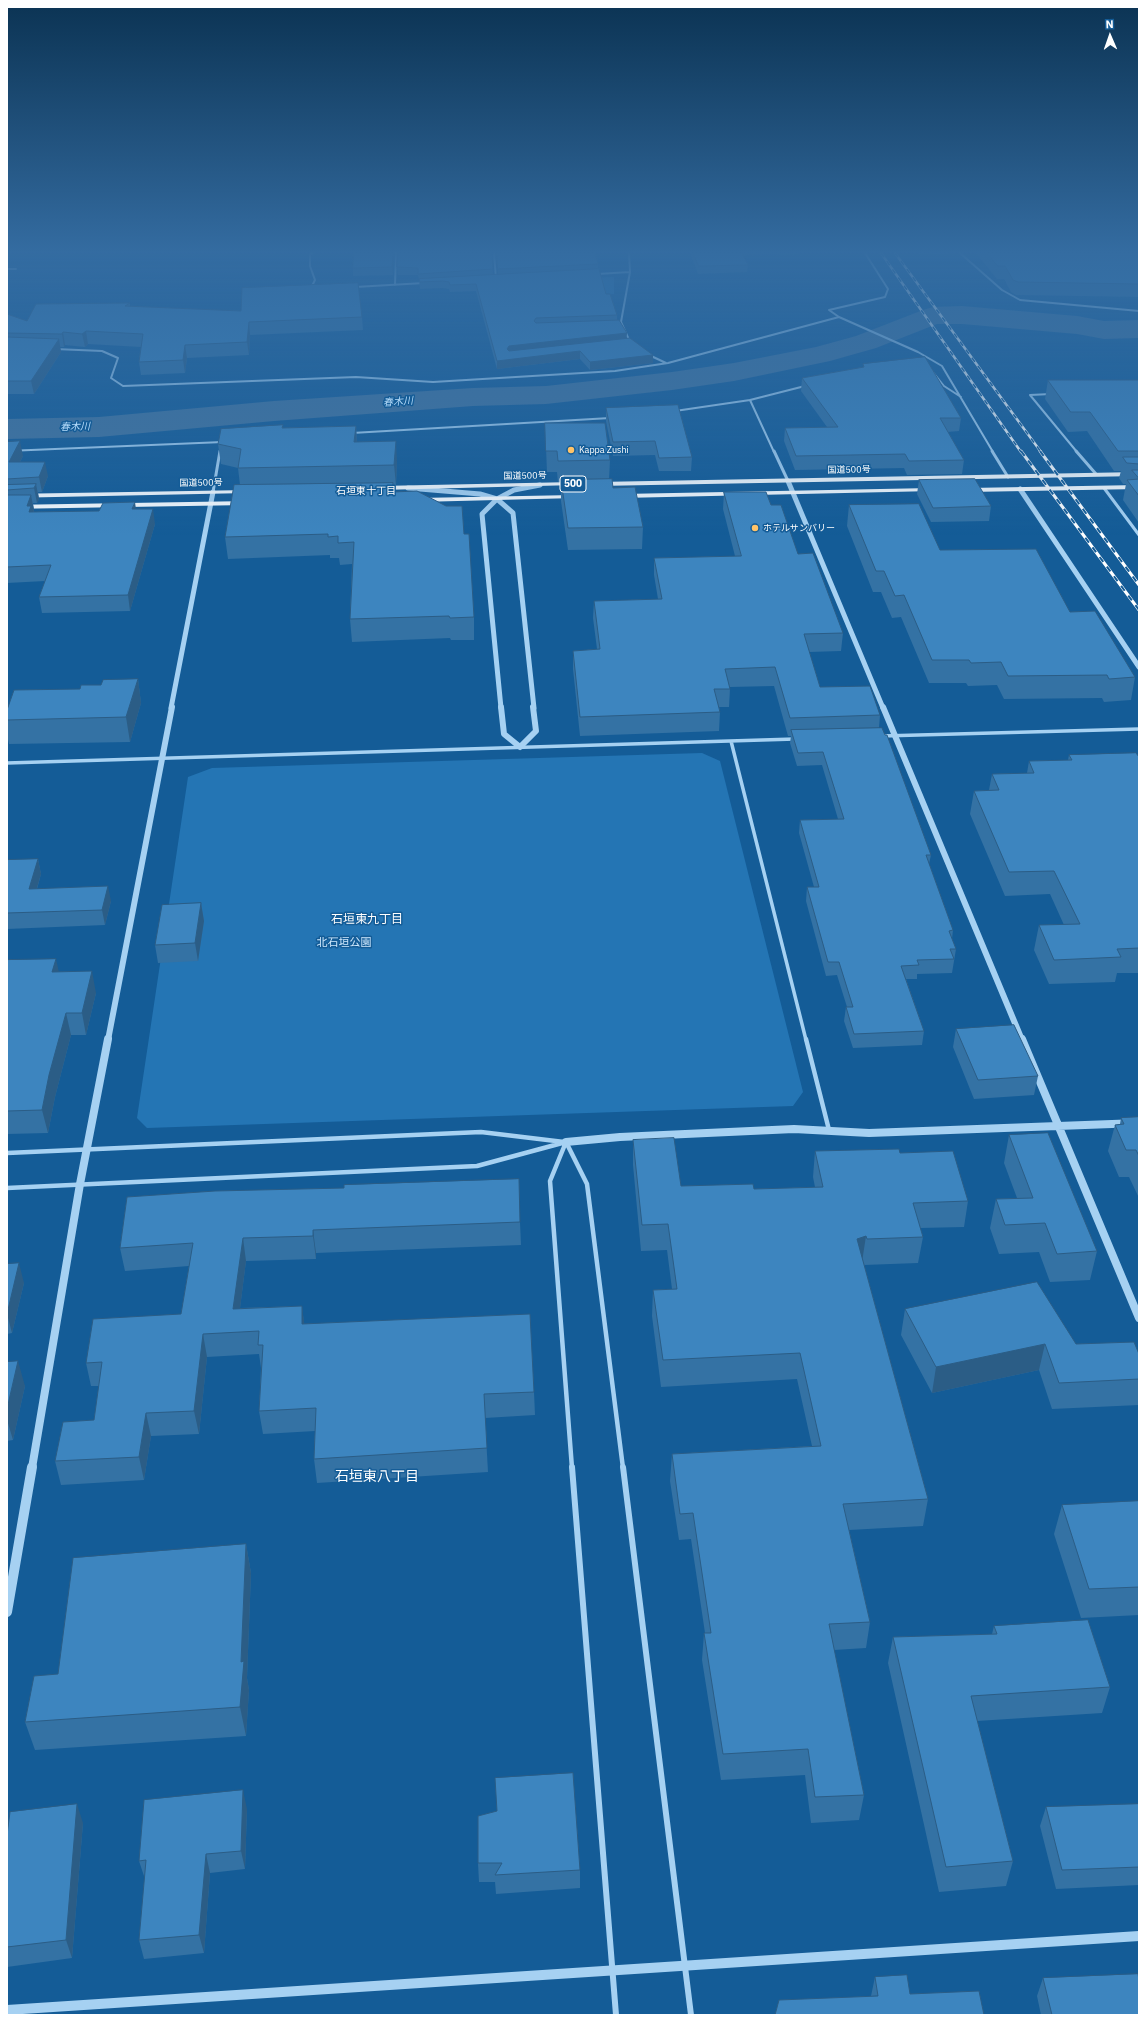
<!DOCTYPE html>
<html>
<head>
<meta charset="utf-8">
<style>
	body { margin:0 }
	#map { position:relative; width:1146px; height:2022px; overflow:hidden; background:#145c97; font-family:"IBM Plex Sans",sans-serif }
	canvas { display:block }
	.frame { position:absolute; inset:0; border:8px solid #fff; pointer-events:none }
	.north { position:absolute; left:1090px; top:16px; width:40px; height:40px; -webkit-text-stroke:3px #145c97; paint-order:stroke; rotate:358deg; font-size:11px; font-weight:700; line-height:16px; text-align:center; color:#fff }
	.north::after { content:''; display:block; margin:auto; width:14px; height:18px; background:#fff; clip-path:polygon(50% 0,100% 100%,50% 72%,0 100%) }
</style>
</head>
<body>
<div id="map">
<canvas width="1146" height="2022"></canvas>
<div class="frame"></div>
<div class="north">N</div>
</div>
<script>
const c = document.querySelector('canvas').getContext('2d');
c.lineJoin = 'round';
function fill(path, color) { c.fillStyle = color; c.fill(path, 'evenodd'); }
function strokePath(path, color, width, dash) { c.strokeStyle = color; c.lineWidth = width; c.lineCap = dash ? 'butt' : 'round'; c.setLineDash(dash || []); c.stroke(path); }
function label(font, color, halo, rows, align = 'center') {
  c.font = font + ' "IBM Plex Sans","Noto Sans JP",sans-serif'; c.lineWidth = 3; c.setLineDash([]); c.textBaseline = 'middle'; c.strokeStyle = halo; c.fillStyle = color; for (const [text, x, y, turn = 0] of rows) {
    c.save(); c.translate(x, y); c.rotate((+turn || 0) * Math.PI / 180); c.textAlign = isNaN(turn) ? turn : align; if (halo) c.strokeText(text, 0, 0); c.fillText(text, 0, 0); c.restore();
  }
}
fill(new Path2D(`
	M614,277V294L577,292L549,279Z
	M702,753L720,761L803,1092L793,1106L147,1128L137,1118L188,777L212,768Z`), '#2475b4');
fill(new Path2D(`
	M962,306L1077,316L1104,321L1139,320V338L1104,339L1077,334L962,324H937L876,348L830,361L734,381L672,390L546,404L473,406L274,421L99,437L7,439V419L99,417L274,401L473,388L546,386L672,372L734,363L816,347L856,336L923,310L933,307Z`), '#42749f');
strokePath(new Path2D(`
	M494,253L496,279
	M629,253L630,272L621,322L630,342
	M865,253L888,289L885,297L829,310L839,317L918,352L942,366L993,452
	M960,253L1002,290L1020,300L1139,311
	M7,269H16
	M597,274L630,272
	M395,285L396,253
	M355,287L424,283
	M311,288L315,280L310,266V254L313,253
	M55,349L102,351L118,358L111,378L123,386L356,377L433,382L615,371L668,363L839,317
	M649,355L666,363
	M932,371L944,386L961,397
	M1051,394L1030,395L1077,452
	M750,400L774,452
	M675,411L750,400L805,386
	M352,433L610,418
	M7,451L223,442
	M220,452V450`), '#a6d1f2', 2);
strokePath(new Path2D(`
	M7,451H16
	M774,451L788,481
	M992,451L1008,477
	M1076,451L1096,474
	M1104,488L1139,535
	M213,492L220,451`), '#a6d1f2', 3);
strokePath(new Path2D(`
	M882,736L1139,729
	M731,741L806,1040
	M7,763L795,739`), '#a6d1f2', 3.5);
strokePath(new Path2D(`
	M806,1039L829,1130
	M566,1142L587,1184L623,1468
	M566,1142L550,1181L572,1468
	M7,1153L481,1132L564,1142
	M7,1188L477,1166L566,1142`), '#a6d1f2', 4.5);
strokePath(new Path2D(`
	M572,1467L616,2015
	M623,1467L691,2015`), '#a6d1f2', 6);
strokePath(new Path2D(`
	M788,481L883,708
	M408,488L480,494L497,499
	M1020,489L1139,667
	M497,499L513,513L534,708
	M497,499L482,514L501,708
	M497,499L514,490L540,485
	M171,708L213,492`), '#a6d1f2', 5);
strokePath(new Path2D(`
	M501,707L504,734L520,747L536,731L533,707
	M883,707L1022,1040
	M108,1040L172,707`), '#a6d1f2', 6);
strokePath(new Path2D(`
	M1022,1039L1139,1318
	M566,1142L620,1137L794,1129L869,1133L1139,1123
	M32,1468L80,1184L108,1039`), '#a6d1f2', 8);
strokePath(new Path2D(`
	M7,1612L32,1467
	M7,2010L1139,1936`), '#a6d1f2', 10);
fill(new Path2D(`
	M1139,472V476L597,486L594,484L597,482Z
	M574,482L577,484L576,485L380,490L377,488L380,486Z
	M1139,485V489L968,492L964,490L968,488Z
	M932,488L934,489V491L622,498L618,496L622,494Z
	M250,490L252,491L248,493L7,498V494Z
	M574,495L576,496V498L418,502L414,500L418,498Z
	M250,501L251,503L247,505L7,509V505Z`), '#f8fcff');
const railFar1 = new Path2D(`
	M881,253L1021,452
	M895,253L1041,452`);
const rail = new Path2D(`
	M1021,451L1139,610
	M1040,451L1139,585`);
strokePath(railFar1, '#fff', 2.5);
strokePath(rail, '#fff', 3);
strokePath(railFar1, '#145c97', 1.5, [5]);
strokePath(rail, '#145c97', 2, [6]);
fill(new Path2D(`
	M394,253L393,275L353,276V268Z
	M492,253L493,275H498L496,253H595L598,264V269L606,294L617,315V320L627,333L626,338L653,355V363L590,370L580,359L497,369L476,291L450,292L449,289L443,288L420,289L419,281L418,275H398L397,267Z
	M690,253H799V254L743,255L748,265L747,272L698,274Z
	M919,253H958L920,254Z
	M963,253H1139V297L1016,295L1011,292L1004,279H997L976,253Z
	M130,303V306L362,317L363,330L250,335L249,355L187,358L185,373L141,375L139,362L141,347L88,344L85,347L65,345L64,347H60L61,352L34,394H7V314L27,321Z
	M863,364L961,418L959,431L947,432L964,460L962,474L907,475L904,468L795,470L784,441L785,428L827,427L801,391L802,378L863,367Z
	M1048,380H1139V523L1123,500L1126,484H1123L1119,478L1121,471H1114L1087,431L1068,432L1045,399Z
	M606,408L692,457L691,471H659L655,455L613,456L606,421Z
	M545,423L610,460L609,479L613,488L643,527L642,549L568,550L561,501V482H558L557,472H547Z
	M283,425V428L356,426L357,442L397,461L396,485H393L394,492L464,534L474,617V640H451L450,638L352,642L350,619L352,564L340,565L339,558H330V555L228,559L225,537L240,485L238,468L221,464L218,444Z
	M7,442L23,456L20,462L48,476L42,492H38L39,499L37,503H33L34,510V512L99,511L136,509L155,524L130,611L42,613L39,597L45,581L7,583Z
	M919,480L991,506L989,521L931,522L917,494Z
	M724,492L771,505L798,554L843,633L841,651L809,652L820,687L880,715L879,728L931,855L929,864L953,930L952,939L956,949L952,973L917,974V979H906L924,1031L922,1045L853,1048L844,1021L846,1007H847L837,975L826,976L806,901L807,887H814L799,833L800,820L838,819L822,765L797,766L790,743L791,736H788L774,686L730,687V689L729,707H719L720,712L719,731L580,736L573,669V651L597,649L593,618L594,601L658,599L654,575V558L735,556L723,509Z
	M849,505L940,550L1070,612L1135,677L1131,700L1104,702L1102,698L1004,699L997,685L968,686L966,683H929L901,617L892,618L881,592H873L847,526Z
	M138,679L141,703L130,742L9,744L7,735V710L80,689Z
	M1069,755L1139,757V973H1117L1115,982L1049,984L1034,950L1039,925H1064L1050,894L1005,896L970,814L974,791L989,790L992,774L1027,773L1029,761L1068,760Z
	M38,859L41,874L37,889L111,901L105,925L7,929V860Z
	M201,903L204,921L198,961L158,963L155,945Z
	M7,960L59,972L96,993L86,1035H71L55,1097L48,1133L7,1134Z
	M956,1029L1038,1076L1034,1095L974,1099L953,1047Z
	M1139,1117V1198L1129,1177H1119L1108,1151L1115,1125L1120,1124L1121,1118Z
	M1009,1135L1097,1251L1090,1280L1050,1282L1039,1252L999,1254L990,1228L996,1199L1017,1198L1004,1163Z
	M633,1140L681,1186L754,1189L815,1187L813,1177L815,1151L900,1153L968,1201L964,1227L920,1228L923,1237L918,1263L864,1265L928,1499L923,1526L849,1530L870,1622L866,1648L834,1650L864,1795L859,1820L811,1823L805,1775L721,1780L702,1660L704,1633H705L691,1539L679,1540L670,1481L672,1454L812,1446L797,1379L661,1387L652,1316L653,1290L672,1289L667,1250L641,1251L633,1165Z
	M127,1197L520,1222L521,1245L316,1253V1259L246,1261L240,1308L302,1306L304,1324L534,1392L535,1415L485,1418L488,1472L317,1483L314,1459L315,1431L263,1434L259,1411L261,1368L259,1354L207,1357L199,1434L151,1436L144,1480L61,1485L55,1461L94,1420L99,1386H91L86,1363L181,1314L189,1266L125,1271L120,1248Z
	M7,1264L24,1283L12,1333L7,1334Z
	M905,1309L1076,1344L1139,1354V1405L1052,1409L1039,1370L932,1393L901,1335Z
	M7,1362L25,1386L13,1440L7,1441Z
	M1139,1501V1615L1081,1618L1054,1534L1062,1505Z
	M246,1544L251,1573L247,1678L249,1690L246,1736L35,1750L25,1722L58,1674Z
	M994,1626L1110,1687L1102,1713L977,1721L1013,1861L1006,1886L939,1892L888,1663L893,1637L992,1634Z
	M1139,1804V1885L1056,1889L1040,1826L1046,1807Z
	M247,1809L245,1869L210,1873L204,1953L144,1959L139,1940L145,1879L139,1861Z
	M478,1816L580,1870V1888L496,1894L495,1882H479L478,1863Z
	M83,1823L72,1958L7,1967V1835Z
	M875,1977L910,1994L871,1996Z
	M1043,1978L1139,2015H1041L1037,1996Z`), '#3472a4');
fill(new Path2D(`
	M393,253H394L393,275L392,267Z
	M249,322L250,335L249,355L247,342Z
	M86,331L88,344L85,347L82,334Z
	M63,332L65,345L64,347L62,334Z
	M627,333L626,341L507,357V349L509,346Z
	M59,339L61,352L34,394L31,381Z
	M185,345L187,358L185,373L183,360Z
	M580,351V359L497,369V361Z
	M653,355V363L590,370V362Z
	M356,426L357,446L354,442Z
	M20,441L23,456L12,477L9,462Z
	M396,441L397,461L396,485L394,465Z
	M45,462L48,476L42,492L39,477Z
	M36,484L39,499L37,503L34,488Z
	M31,495L34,510L33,514L32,527L27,506Z
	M135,502L137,517L132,509Z
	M153,509L155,524L130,611L128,595Z
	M138,679L141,703L130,742L126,717Z
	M38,859L41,874L32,905L29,889Z
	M108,886L111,901L105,925L102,910Z
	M201,903L204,921L198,961L195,943Z
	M56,959L61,981L52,972Z
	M92,971L96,993L86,1035L82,1013Z
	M66,1013L71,1035L55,1097L48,1133L42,1110L49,1075Z
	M313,1230L316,1253V1259L313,1236Z
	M866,1236L862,1262L857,1239Z
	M243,1238L246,1261L237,1332L233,1309Z
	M19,1263L24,1283L12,1333L7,1314Z
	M302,1306L305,1329L302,1324Z
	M203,1334L207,1357L199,1434L194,1411Z
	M1045,1344L1039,1370L932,1393L936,1367Z
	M18,1361L25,1386L13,1440L7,1420V1409Z
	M146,1413L151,1436L144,1480L139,1457Z
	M246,1544L251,1573L247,1678L249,1690L246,1736L240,1707L241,1662Z
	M243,1790L247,1809L245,1869L241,1851Z
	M77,1804L83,1823L72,1958L66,1940Z
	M206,1854L210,1873L204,1953L199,1935Z`), '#2b5d86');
const building = new Path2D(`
	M354,253H393L392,267L353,268Z
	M398,253H492L493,269L418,274V268L397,267Z
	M497,253H595L598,264L498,269Z
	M693,253H742L748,265L699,266Z
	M987,253H1139V284L1018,282L1013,280L1005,266H998Z
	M599,269L606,294H610L617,315L536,318L534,321L536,323L619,320L627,333L509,346L507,349L509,351L630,338L653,355L590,362L580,351L497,361L476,284L450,285L449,282L443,281L420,282L419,279Z
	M358,283L362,317L249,322L247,342L185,345L183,360L139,362L143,334L86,331L82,334L63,332L62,334L7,333V314L27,321L36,304L130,303L125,306L241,311L242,288Z
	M7,337L59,339L31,381H7Z
	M925,357L961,418H940L964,460L909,461L905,454L796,456L785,428L838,427L802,378L864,367L863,364Z
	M1048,380H1139V451H1118L1090,412H1071Z
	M678,405L692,457L659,458L655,441L613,442L606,408Z
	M545,423H605L610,460L558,461L557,451H546Z
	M283,425L282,428L356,426L354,442L396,441L394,465L238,468L241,449L218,444L221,429Z
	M20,441L9,462H45L39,477L7,479V442Z
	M1123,457H1139V464L1127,463Z
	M1132,470H1139V496L1127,480L1139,479Z
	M612,479L613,488L635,487L643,527L568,528L561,480Z
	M975,479L991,506L933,508L919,480Z
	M393,483L392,492L417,491L446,506H462L464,534H469L474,617L450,618L449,616L350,619L354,542L338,543V536L328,537V534L225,537L234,485Z
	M36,484L34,488L7,490V485Z
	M724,492H766L771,505H781L798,554L813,553L843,633L804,634L820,687L870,686L880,715L790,718L775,667L725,669L730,689H714L720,712L580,717L573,651L600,649L594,601L662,599L654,558L741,556Z
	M7,495H31L27,506H31L29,512L99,511L103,503L135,502L132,509H153L128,595L39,597L51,565L7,567Z
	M919,504L940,550L1036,549L1070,612L1095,611L1135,677L1109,679L1107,675L1008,676L1001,662L971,663L969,660H932L904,595L895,596L884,571H876L849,505Z
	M138,679L126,717L7,720V710L14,690L80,689L81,685H101L103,680Z
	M882,728L885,735H887L931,855H926L953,930L949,931L956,949H950L954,959L917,960L919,965L901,966L924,1031L854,1034L846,1007H853L839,962H828L807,887H819L800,820L844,819L823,752L798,753L791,730Z
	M1136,753L1139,757V948L1117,949L1121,957L1054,960L1039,925L1080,924L1054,871L1009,872L974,791L999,790L992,774L1034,773L1029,761L1072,760L1069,755Z
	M38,859L29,889L108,886L102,910L7,913V860Z
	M201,903L195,943L155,945L162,905Z
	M56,959L52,972L92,971L82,1013H66L49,1075L42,1110L7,1111V960Z
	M1014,1025L1038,1076L978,1080L956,1029Z
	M1139,1117V1156L1136,1150H1126L1115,1125L1124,1124L1121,1118Z
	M1048,1133L1097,1251L1057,1254L1045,1223L1005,1225L996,1199L1033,1198L1009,1135Z
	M674,1138L681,1186L753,1184L754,1189L823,1187L815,1151L899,1149L900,1153L953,1151L968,1201L913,1203L923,1237L867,1239L866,1236L857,1239L928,1499L843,1504L870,1622L829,1624L864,1795L815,1797L808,1749L723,1754L704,1633H711L693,1513L680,1514L672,1454L821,1446L800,1353L663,1360L653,1290L677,1289L668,1224L642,1225L633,1140Z
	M519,1179L520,1222L313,1230V1236L243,1238L233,1309L302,1306V1324L530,1314L534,1392L484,1394L487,1448L314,1459L316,1408L259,1411L263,1345H258L259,1331L203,1334L194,1411L146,1413L139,1457L55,1461L63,1422L94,1420L102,1362L86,1363L93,1319L181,1314L193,1243L120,1248L127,1197L215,1191L344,1188V1185Z
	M19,1263L7,1314V1264Z
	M1037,1282L1076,1344L1134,1342L1139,1354V1379L1059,1383L1045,1344L936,1367L905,1309Z
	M18,1361L7,1409V1362Z
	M1139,1501V1587L1089,1589L1062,1505Z
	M246,1544L241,1662L244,1661L240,1707L25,1722L34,1676L58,1674L73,1558Z
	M1088,1620L1110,1687L971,1696L1013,1861L946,1867L893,1637L997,1634L994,1626Z
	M573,1773L580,1870L495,1875L502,1863H478V1816L497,1811L495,1778Z
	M243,1790L241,1851L206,1854L199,1935L139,1940L146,1860L139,1861L144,1800Z
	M77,1804L66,1940L7,1947V1835L10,1812Z
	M1139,1804V1867L1062,1870L1046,1807Z
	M1138,1974L1139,1980V2015H1052L1043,1978Z
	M907,1975L910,1994L979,1991L984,2015H775L779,2000L878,1996L875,1977Z`);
fill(building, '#3d85bf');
strokePath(building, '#2b5d86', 1);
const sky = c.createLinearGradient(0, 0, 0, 536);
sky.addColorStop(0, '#0b3353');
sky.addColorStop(0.47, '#346ca1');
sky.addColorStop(1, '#346ca100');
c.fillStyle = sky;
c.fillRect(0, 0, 1146, 536);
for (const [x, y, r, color] of [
	[571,450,4,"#ffc368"],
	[755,528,4,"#ffc368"]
]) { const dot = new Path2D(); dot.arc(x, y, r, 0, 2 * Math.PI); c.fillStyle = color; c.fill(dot); strokePath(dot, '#145c97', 1.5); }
label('9px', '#fff', '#145c97', [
	["Kappa Zushi",579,450],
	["ホテルサンバリー",763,528]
], 'left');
label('9px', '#fff', '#145c97', [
	["国道500号",849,470,-1],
	["国道500号",525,476,-1],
	["国道500号",201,483,-1]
]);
label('italic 10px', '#b3daf9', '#145c97', [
	["春木川",398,402,-4],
	["春木川",75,427,-1]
]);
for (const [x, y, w] of [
	[573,484,26]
]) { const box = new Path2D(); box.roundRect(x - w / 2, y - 8, w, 16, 3); c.fillStyle = '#145c97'; c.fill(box); strokePath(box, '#fff', 1); }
label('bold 10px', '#fff', null, [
	["500",573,484]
]);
label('10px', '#fff', '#145c97', [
	["石垣東十丁目",366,491]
]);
label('11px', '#cee8fd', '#145c97', [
	["北石垣公園",344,943]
]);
label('12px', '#fff', '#145c97', [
	["石垣東九丁目",367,920]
]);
label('14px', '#fff', '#145c97', [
	["石垣東八丁目",377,1477]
]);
</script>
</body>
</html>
